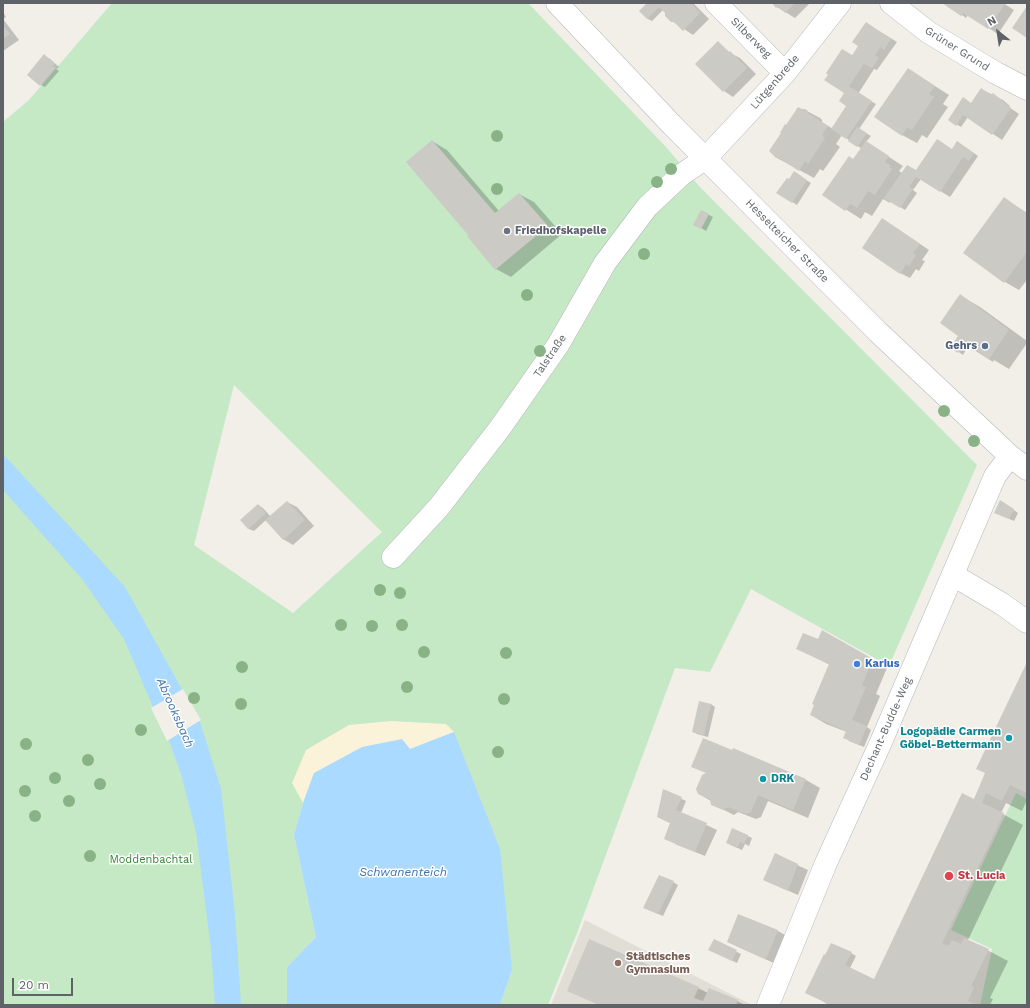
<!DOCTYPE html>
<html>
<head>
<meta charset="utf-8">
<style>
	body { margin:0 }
	#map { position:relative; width:1030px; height:1008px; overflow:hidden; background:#f1efe8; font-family:"Work Sans",sans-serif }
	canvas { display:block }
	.frame { position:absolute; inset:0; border:4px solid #5f6368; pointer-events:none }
	.north { position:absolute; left:978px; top:12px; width:40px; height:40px; -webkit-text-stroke:3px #fff; paint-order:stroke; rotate:330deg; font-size:11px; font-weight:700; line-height:16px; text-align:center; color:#5f6368 }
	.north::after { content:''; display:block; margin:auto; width:14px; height:18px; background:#5f6368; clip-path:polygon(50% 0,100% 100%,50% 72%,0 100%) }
	.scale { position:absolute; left:12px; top:978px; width:61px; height:18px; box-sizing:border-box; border:2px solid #5f6368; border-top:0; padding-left:5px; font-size:12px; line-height:14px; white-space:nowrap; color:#5f6368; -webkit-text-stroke:3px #fff; paint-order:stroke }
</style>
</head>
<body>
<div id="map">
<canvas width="1030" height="1008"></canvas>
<div class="frame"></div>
<div class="north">N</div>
<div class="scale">20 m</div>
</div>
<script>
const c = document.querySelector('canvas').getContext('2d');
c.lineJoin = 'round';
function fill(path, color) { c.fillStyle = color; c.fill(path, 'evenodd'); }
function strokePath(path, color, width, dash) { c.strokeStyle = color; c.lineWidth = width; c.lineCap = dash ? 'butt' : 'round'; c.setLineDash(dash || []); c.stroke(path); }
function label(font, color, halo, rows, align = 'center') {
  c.font = font + ' "Work Sans",sans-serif'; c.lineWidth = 3; c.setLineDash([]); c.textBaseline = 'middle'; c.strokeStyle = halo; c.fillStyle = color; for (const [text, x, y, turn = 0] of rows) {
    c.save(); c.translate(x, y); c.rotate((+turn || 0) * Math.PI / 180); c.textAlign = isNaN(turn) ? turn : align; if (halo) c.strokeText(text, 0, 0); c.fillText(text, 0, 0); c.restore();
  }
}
fill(new Path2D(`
	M585,920L752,1005H551Z`), '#e1ded6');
fill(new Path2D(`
	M112,3H528L666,147L699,186L977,465L889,666L751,589L710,672L675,668L577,933L548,1005H500L512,970L454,733L410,749L314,773L303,803L294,835L316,937L287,967V1005H3V122L29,100ZM234,385L382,532L293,613L194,545Z
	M1016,793L1027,799V1005H980L992,949L951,930Z`), '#c5e8c5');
fill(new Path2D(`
	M391,721L446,724L454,732L410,749L314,773L303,803L292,783L306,750L349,725Z`), '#fbf3d9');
fill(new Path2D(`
	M3,454L125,587L200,722L221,789L235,914L241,1005H215L211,949L196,832L181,774L169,740L153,707L124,639L82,579L3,490Z
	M454,732L500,849L512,970L500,1005H287V967L316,937L294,835L303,803L314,773L362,747L402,739L410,749Z`), '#aadaff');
fill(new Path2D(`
	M183,689L201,720L167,741L151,708Z`), '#f1efe8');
fill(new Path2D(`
	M648,3H693L709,19L693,35L672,21L663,10L652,21L648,19L640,11Z
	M773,3H810L795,18L777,7Z
	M945,3H1003L1014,10L998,34L968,15L966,18L962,15Z
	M3,12L6,17L3,19L19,40L3,51Z
	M876,29L897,42L877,70L874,69L858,94L876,104L859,129L871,136L866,142L903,166L899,171L902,173L916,171L952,149L962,145L978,156L950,197L921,179L913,190L917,193L905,210L891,201L890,203L883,199L872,216L865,212L861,219L823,195L854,160L862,149L849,140L842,135L836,144L840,147L823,171L820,169L814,178L777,158L803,110H805L820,118L822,120V122L833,129L847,106L846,93L826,80L861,61Z
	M718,43L730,53L740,58L756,74L733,97L724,91Z
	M49,58L59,67L56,69L59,71L45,87L41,85Z
	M908,69L949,95L943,104L948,107L927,138L922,135L917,143L902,135Z
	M981,89L1003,100L1010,106L1009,107L1019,114L1002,140L968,117L961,127L949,120L972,104Z
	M432,141L447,150L499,211L519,194L534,202L562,234L511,277L496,269L470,235Z
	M794,173L811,183L797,205L778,193Z
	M1004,198L1027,213V280L1019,290L1005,282Z
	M702,211L713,217L706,231L694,224Z
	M892,225L929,250L922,260L925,261L919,271L916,269L910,278L900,273Z
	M961,296L980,307L1027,341V343L1009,369L994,360L993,362L968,346L963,355L952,347L960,336Z
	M287,502L297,507L314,526L293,545L283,539L266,520L254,531L249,529L242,520L258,505L263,508L271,517Z
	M1004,503L1018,513L1014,521L1000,515Z
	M822,632L887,668L876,694L880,696L867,727L871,730L864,747L849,741L847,732L826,724L811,715L830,665L798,649L819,641Z
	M1027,665V800L1022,811L1006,803L1001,813L1023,825L968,940L1008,961L990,998L993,999L990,1005H829L807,992L851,953L856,956L850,968L874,980L974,800L986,774Z
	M711,704L715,707L708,737L697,734L693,732Z
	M733,749L806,780L820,788L808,818L768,801L761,817L756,819L738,812L734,815L712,804L711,801L699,794Z
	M663,790L686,801L681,813L717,830L705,856L675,844L672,824L658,817Z
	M748,836L752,838L749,846L745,844L742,850L731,845Z
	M775,855L808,870L798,895L764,880Z
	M673,882L678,885L663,916L649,910Z
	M739,916L778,931L787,936L776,964L738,947L728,942Z
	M714,941L741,954L737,963L714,952Z
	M698,988L708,993L737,1001L745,1005H600Z`), '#0003');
fill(new Path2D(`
	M647,3H691L700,13L683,31L674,22H671L665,16V13L659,7L647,19L639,11Z
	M772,3H795L785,13L778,6L776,8Z
	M942,3H1004L1005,4L988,29L963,13L961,16Z
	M1027,6V38L1012,28Z
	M866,22L891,39L884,50L880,47L875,55L879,58L872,68L864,64L849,86L872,101L846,139L831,129L846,106L839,101L844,93L824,80L828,75L826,73L842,49L852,55L853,54L858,46L852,42Z
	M3,25L10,34L3,39Z
	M718,41L729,52L730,51L747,68L723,92L695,64Z
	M44,54L55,64L52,66L55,68L40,86L27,75Z
	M908,68L935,86L929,94L934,97L912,130L907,127L902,136L874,117Z
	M981,88L991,95L993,93L1011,108L992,135L963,115L956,126L948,120L963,97L971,103Z
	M798,107L802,109H805L808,111V113L828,126L822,135L825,138L808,164L805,161L799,171L779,158H776L769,151L781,133L780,132L781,131L785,124L786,125Z
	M857,127L867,133L857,147L848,141Z
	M937,139L952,149L957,141L974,153L969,161L963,157L940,192L916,177L909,187L913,189L900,208L884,198L907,165L916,170Z
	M432,140L495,213L519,193L548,226L495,270L467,236L468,235L406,162Z
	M866,141L889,156L885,162L891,166L889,167L892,169L875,195L868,191L857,208L850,204L845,211L822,195L849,156L853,159Z
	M794,171L807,180L792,203L776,193L787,178L789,179Z
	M1004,197L1027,214V252L1004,283L963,253Z
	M701,210L709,214L701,229L693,225Z
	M882,218L920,244L913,253L916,255L909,266L906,264L900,274L862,248Z
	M960,294L1009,330L989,359L975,349L973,351L964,345L958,353L950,348L958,336L940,323Z
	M1000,500L1014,509L1009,519L994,513Z
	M287,501L305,520L283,540L265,520Z
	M258,504L266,513L248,529L240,520Z
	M822,630L873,659L862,685L866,687L852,720L867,726L859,745L843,738L846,731L810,715L814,705L812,704L829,664L796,649L803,633L818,639Z
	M1027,662V793L1010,785L1002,801L986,793L982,803L1004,813L942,943L948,946L952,940L961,944L964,938L989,949L971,986L974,987L968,1001L976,1005H831L805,993L824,954L825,955L831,943L852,952L845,965L874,979L962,793L974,799L985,773L976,769Z
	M699,701L711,704L704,735L692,732Z
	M703,738L732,750L733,748L806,779L793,810L758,795L751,812L746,814L728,807L723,810L711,805L710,799L698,794L696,789L702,775L706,773L691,767Z
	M663,789L682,797L676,810L707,823L695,852L664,839L670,823L657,817Z
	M732,828L748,835L744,844L740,842L737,848L726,843Z
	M775,853L798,864L788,891L763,880Z
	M659,875L674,881L658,914L643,908Z
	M738,914L778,930L766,959L727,942Z
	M589,939L699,987L694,998L703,1001L709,988L738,1000L736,1005H599L567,991Z
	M714,939L737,950L732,961L708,950Z`), '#cccac5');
const minor = new Path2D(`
	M557,3L672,125L878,332L1010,456L1027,469
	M716,3L785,73
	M891,3L928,32L996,73L1027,89
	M393,557L439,507L500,428L558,345L605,263L647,207L681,175L706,158L785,73L840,3
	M953,575L1002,604L1027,622
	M768,1005L826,863L881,742L995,476L1010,456`);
strokePath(minor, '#b5b8bc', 23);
strokePath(minor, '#fff', 22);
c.fillStyle = '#89b387';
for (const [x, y] of [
	[497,136],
	[671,169],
	[657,182],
	[497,189],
	[644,254],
	[527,295],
	[540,351],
	[944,411],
	[974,441],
	[380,590],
	[400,593],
	[341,625],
	[402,625],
	[372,626],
	[424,652],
	[506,653],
	[242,667],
	[407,687],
	[194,698],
	[504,699],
	[241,704],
	[141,730],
	[26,744],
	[498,752],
	[88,760],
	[55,778],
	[100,784],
	[25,791],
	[69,801],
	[35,816],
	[90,856]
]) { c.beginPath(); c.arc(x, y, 6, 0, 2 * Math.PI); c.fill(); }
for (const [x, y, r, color] of [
	[507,231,4,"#6b7280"],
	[985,346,4,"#5c6f8a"],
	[857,664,4,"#3f7fe0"],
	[1009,738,4,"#0f9aa8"],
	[763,779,4,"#0f9aa8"],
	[949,876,5,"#e0444e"],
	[618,963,4,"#8d6e63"]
]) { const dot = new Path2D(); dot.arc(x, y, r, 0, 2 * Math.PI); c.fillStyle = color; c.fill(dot); strokePath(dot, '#fff', 1.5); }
label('11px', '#5f6368', '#fff', [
	["Silberweg",751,38,45],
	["Grüner Grund",957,49,32],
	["Lütgenbrede",775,82,-49],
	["Hesselteicher Straße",787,241,45],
	["Talstraße",550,356,-56],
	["Dechant-Budde-Weg",886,729,-66]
]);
label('bold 11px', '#5b616d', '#fff', [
	["Friedhofskapelle",515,231]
], 'left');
label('bold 11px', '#4e5e75', '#fff', [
	["Gehrs",977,346]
], 'right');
label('bold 11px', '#366cbe', '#fff', [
	["Karius",865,664]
], 'left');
label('bold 11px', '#0d838f', '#fff', [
	["Logopädie Carmen",1001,732],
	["Göbel-Bettermann",1001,745],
	["DRK",771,779,"left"]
], 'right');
label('11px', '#348238', '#fff', [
	["Moddenbachtal",151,860]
]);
label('bold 11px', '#be3a42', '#fff', [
	["St. Lucia",958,876]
], 'left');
label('bold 11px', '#785e54', '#fff', [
	["Städtisches",626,957],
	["Gymnasium",626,970]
], 'left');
label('italic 12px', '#4174aa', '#fff', [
	["Abrooksbach",175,713,66],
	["Schwanenteich",403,872]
]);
</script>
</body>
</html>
